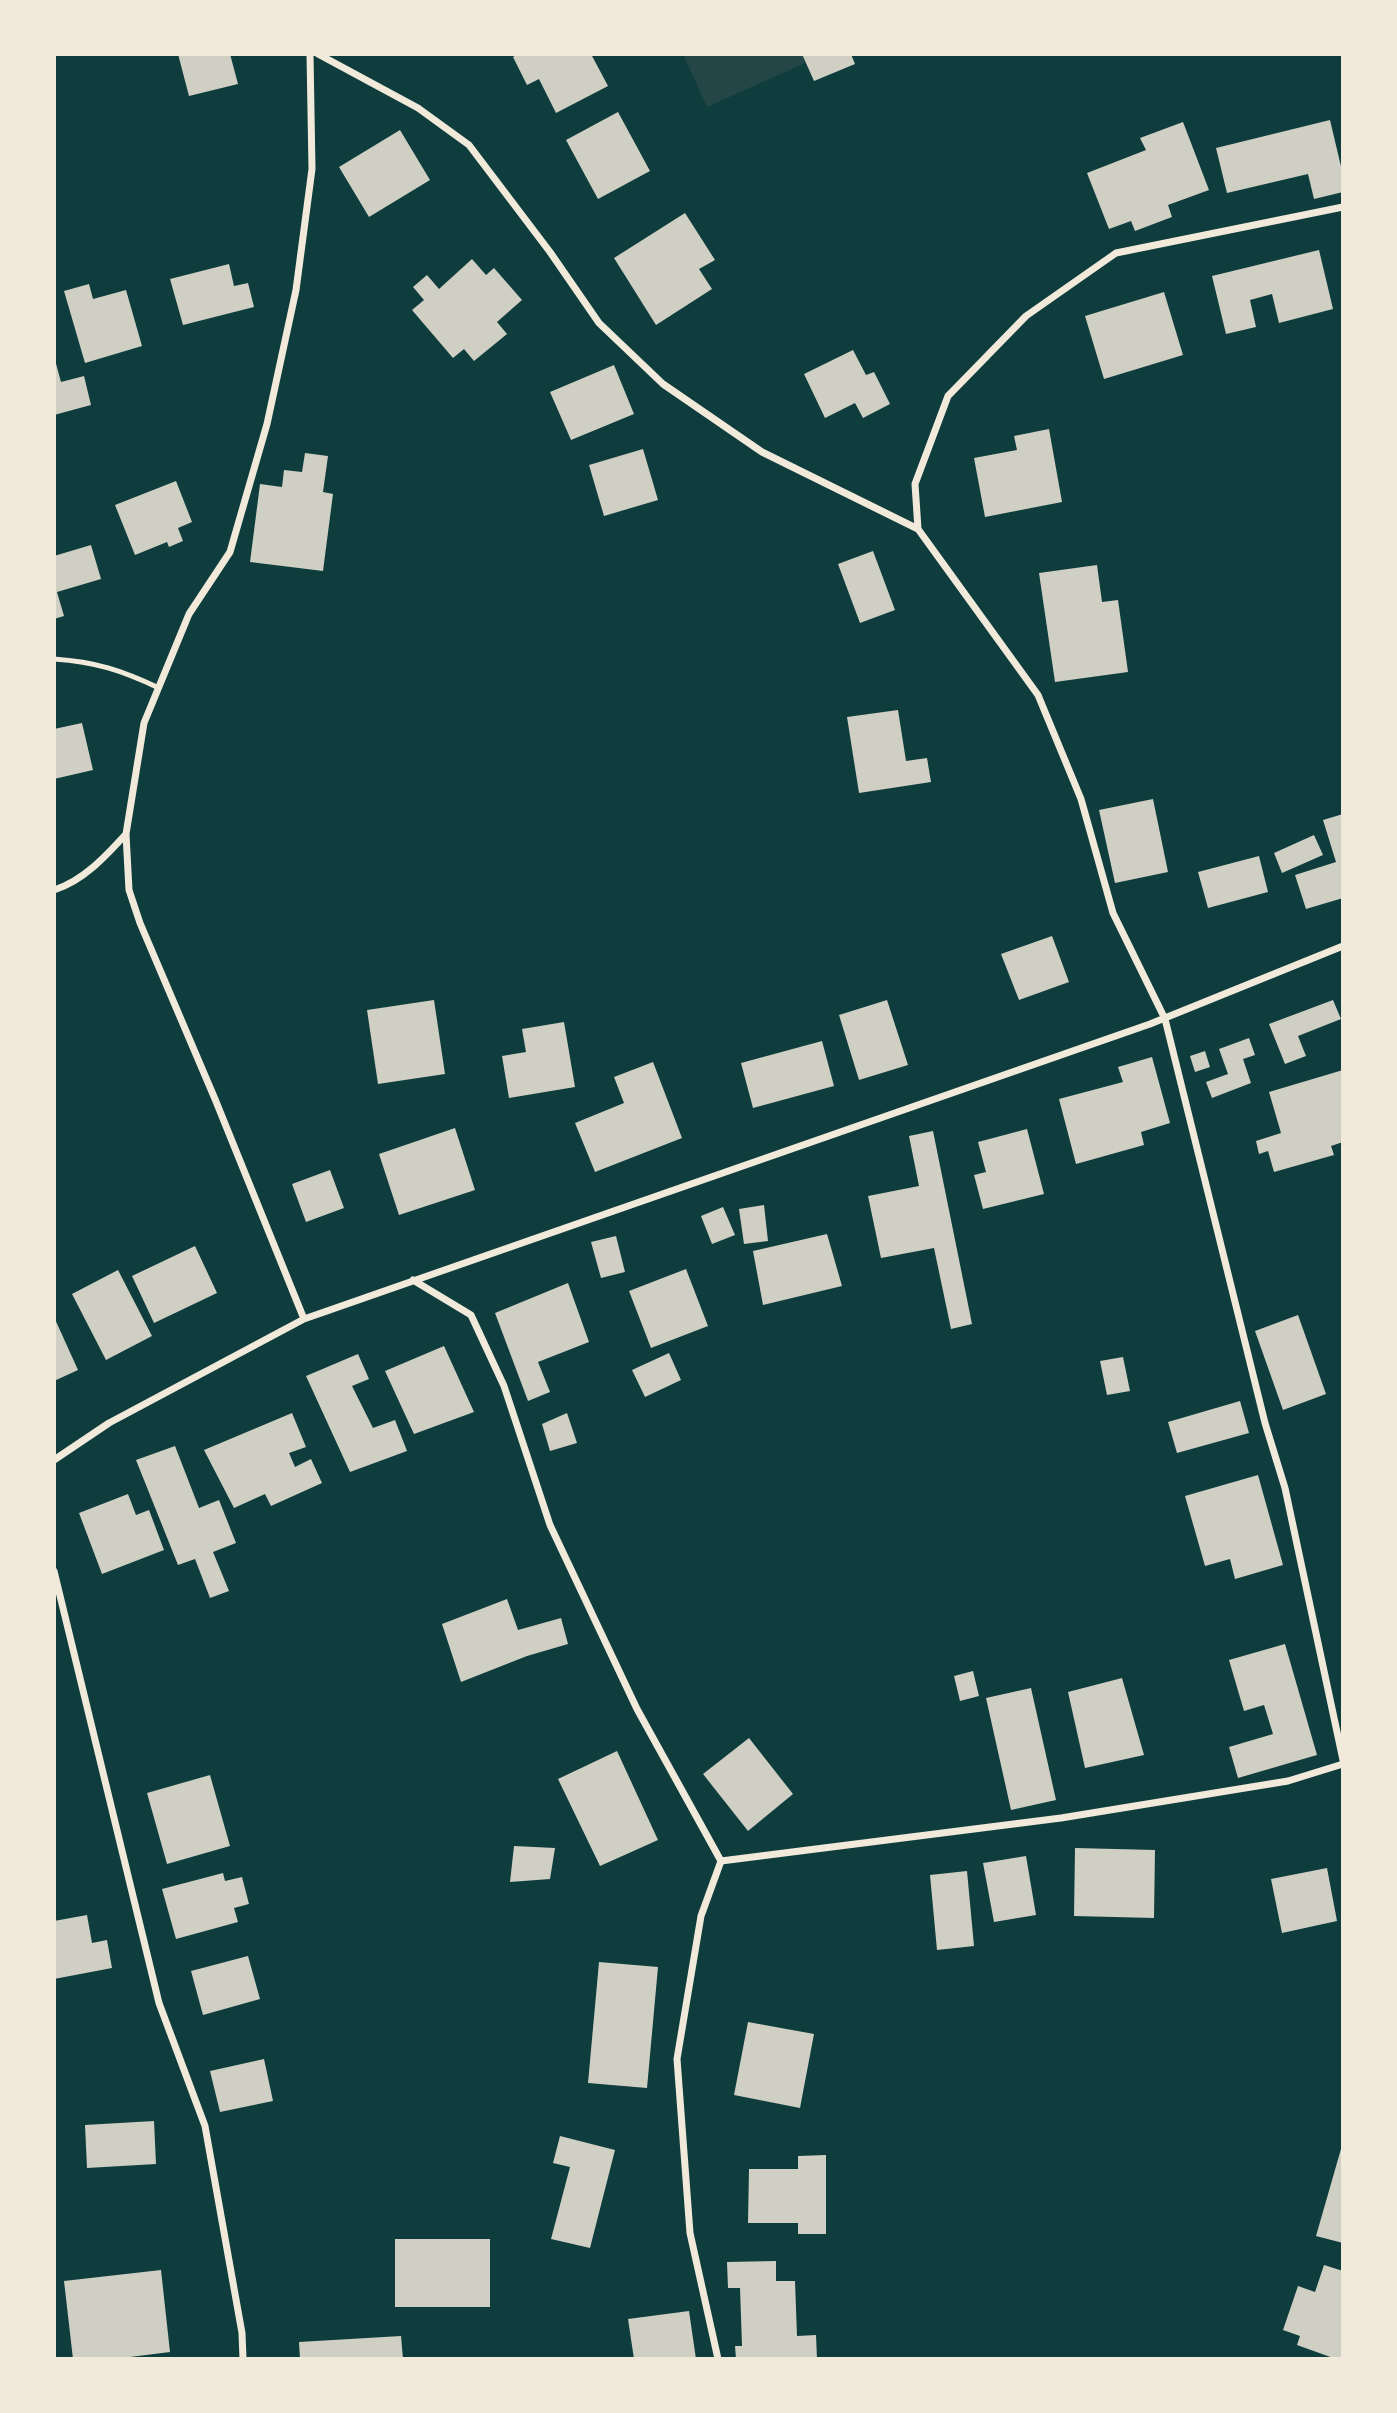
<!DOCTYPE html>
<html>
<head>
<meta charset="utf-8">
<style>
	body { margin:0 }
	#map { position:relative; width:1397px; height:2413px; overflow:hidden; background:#0f3d3e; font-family:Spectral,serif }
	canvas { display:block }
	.frame { position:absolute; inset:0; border:56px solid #f1e9da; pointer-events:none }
</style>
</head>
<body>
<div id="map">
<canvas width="1397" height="2413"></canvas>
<div class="frame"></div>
</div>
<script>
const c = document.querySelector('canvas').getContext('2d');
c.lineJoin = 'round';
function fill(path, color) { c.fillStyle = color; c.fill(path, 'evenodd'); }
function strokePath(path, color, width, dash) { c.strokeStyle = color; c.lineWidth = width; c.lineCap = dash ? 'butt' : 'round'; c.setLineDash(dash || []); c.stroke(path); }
fill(new Path2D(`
	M683,54H825L707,107Z`), '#244646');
fill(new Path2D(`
	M178,54H230L238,84L189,96Z
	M518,54H591L608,86L556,113L539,79L527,85L513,57Z
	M802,54H851L855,64L814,81Z
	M618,112L650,171L598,199L566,140Z
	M1330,120L1343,175V192L1314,199L1308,174L1227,193L1216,148Z
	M1183,122L1209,190L1168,205L1172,217L1135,231L1131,221L1109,229L1087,173L1146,150L1140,138Z
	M400,130L430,180L369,217L339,167Z
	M685,213L715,260L699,269L712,289L656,325L614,258Z
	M1319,250L1333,309L1279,323L1272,294L1250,300L1256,327L1226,334L1212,276Z
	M472,259L486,275L494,268L522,300L497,322L507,334L474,361L464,349L453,358L412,310L424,300L413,287L427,275L439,289Z
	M229,264L234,286L248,283L254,307L183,325L170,279Z
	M89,284L93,299L126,290L142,346L85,363L64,291Z
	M1164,292L1183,355L1104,379L1085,316Z
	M853,350L866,375L874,372L890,404L863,418L855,403L825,418L804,374Z
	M55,360L61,382L84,376L91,405L54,415Z
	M614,365L634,414L571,440L550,392Z
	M1049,429L1062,502L985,517L974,458L1017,450L1014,436Z
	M643,449L658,500L604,516L589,465Z
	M305,453L328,456L323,492L333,494L323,571L250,562L260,484L282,487L284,470L302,472Z
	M176,481L192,522L178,528L183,541L169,547L167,542L135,555L115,505Z
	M91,545L101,579L57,592L64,616L54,619V556Z
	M873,551L895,610L860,623L838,564Z
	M1097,565L1102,602L1118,600L1128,672L1055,682L1039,573Z
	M898,710L906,761L927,758L931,782L859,793L847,717Z
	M82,723L93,770L54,779V729Z
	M1153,799L1168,872L1115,883L1099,810Z
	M1343,814V898L1306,909L1295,875L1336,862L1323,820Z
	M1314,835L1323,855L1282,873L1274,853Z
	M1259,856L1268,892L1208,908L1198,872Z
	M1052,936L1069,982L1019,1000L1001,954Z
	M434,1000L445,1074L378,1084L367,1010Z
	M887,1000L908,1065L859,1080L839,1015Z
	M1333,1000L1341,1019L1298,1036L1306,1056L1285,1064L1269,1024Z
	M564,1022L575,1087L509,1098L502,1056L526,1052L522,1029Z
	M1249,1038L1255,1055L1243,1059L1251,1083L1212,1098L1206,1082L1228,1074L1219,1049Z
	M822,1041L834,1086L753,1108L741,1063Z
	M1205,1051L1210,1067L1195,1072L1190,1056Z
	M1152,1057L1170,1123L1141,1132L1144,1145L1076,1164L1059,1099L1123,1082L1118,1067Z
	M653,1062L682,1138L595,1172L575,1123L624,1103L614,1077Z
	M1343,1070V1142L1331,1146L1334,1155L1274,1172L1268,1151L1259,1154L1256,1141L1281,1133L1269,1092Z
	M455,1128L475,1190L399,1215L379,1154Z
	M1027,1129L1044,1194L983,1209L974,1175L986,1172L978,1142Z
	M933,1131L972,1324L951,1329L934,1248L881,1258L868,1196L919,1186L909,1136Z
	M330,1170L344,1208L306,1222L292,1184Z
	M764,1205L768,1241L744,1244L739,1209Z
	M723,1207L735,1235L712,1244L701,1216Z
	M827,1234L842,1286L763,1305L753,1251Z
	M616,1236L625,1272L601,1278L591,1242Z
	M195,1246L217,1293L154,1323L132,1276Z
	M686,1269L708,1326L651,1348L629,1291Z
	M118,1270L152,1336L106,1360L72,1294Z
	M568,1283L589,1342L538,1362L550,1392L528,1401L495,1313Z
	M1298,1315L1326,1394L1283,1410L1255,1331Z
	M54,1317L78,1370L54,1381Z
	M444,1346L474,1412L414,1434L385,1371Z
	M669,1353L681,1380L645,1397L632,1370Z
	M358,1354L369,1379L352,1386L373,1428L395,1420L407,1451L350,1472L306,1376Z
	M1123,1357L1130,1391L1107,1395L1100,1361Z
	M1240,1401L1249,1433L1177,1453L1168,1422Z
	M292,1413L306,1447L289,1453L295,1467L311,1459L322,1483L271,1506L265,1494L234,1508L204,1450Z
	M567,1413L577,1443L550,1451L542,1424Z
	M175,1446L199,1508L219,1500L236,1543L213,1552L229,1591L210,1598L195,1559L178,1565L136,1460Z
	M1258,1475L1283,1565L1235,1579L1230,1559L1205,1566L1185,1496Z
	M128,1494L136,1515L149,1510L164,1550L102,1574L79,1513Z
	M507,1599L518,1630L561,1618L568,1644L527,1656L461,1682L442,1624Z
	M1285,1644L1317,1755L1238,1778L1229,1747L1273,1734L1264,1705L1244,1711L1229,1660Z
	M973,1671L979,1696L960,1701L954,1676Z
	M1122,1678L1144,1755L1085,1768L1068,1692Z
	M1031,1688L1056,1800L1011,1810L986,1698Z
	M749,1738L793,1794L748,1831L703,1774Z
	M617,1751L658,1840L600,1866L558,1779Z
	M210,1775L230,1846L167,1864L147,1793Z
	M514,1846L555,1848L550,1879L510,1882Z
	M1075,1848L1155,1850L1154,1918L1074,1916Z
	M1026,1856L1036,1915L994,1922L983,1863Z
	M1327,1868L1337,1921L1282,1933L1271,1879Z
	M967,1871L974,1946L937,1950L930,1875Z
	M223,1873L225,1881L242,1877L249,1904L234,1908L238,1922L176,1939L162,1889Z
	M87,1915L92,1943L107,1940L112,1968L54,1979V1921Z
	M248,1956L260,1999L203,2015L191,1971Z
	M599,1962L658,1967L647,2088L588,2083Z
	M748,2022L814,2034L800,2108L734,2095Z
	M264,2059L273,2101L220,2112L210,2071Z
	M154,2121L156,2164L87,2168L85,2125Z
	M560,2136L615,2150L590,2248L551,2239L570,2167L553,2163Z
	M1343,2142V2243L1316,2236Z
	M826,2155V2234H798V2223H748L749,2169H798V2156Z
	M395,2239H490V2307H395Z
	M776,2261V2281H795L797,2336L816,2335L817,2359H736L735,2346H742L740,2288H728L727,2262Z
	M1324,2265L1343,2271V2359H1336L1297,2345L1300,2336L1283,2330L1298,2286L1315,2292Z
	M161,2270L170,2352L114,2359H73L64,2281Z
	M689,2311L696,2359H634L628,2319Z
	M401,2336L403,2359H300L299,2342Z`), '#cfcfc3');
strokePath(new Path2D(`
	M54,659C96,662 121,670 159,688`), '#f1e9da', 5);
strokePath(new Path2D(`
	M318,54L418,108L469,145L550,252L599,323L663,384L762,452L918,529L1038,695L1081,799L1113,913L1165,1019L1265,1423L1285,1488L1343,1760
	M918,529L915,484L948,396L1026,316L1116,253L1343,207
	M54,890C83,881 106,856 126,834
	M413,1280L471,1315L504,1386L550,1525L637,1709L721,1861L701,1916L677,2059L690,2233L718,2359
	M304,1319L215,1099L140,923L129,890L126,834L144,723L189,614L230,552L267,424L296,290L312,169L310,54
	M54,1460L109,1423L304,1319L1150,1024L1343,946
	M54,1571L159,2003L205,2126L242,2333L243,2359
	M721,1861L1061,1818L1288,1781L1343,1764`), '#f1e9da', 7);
</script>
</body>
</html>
